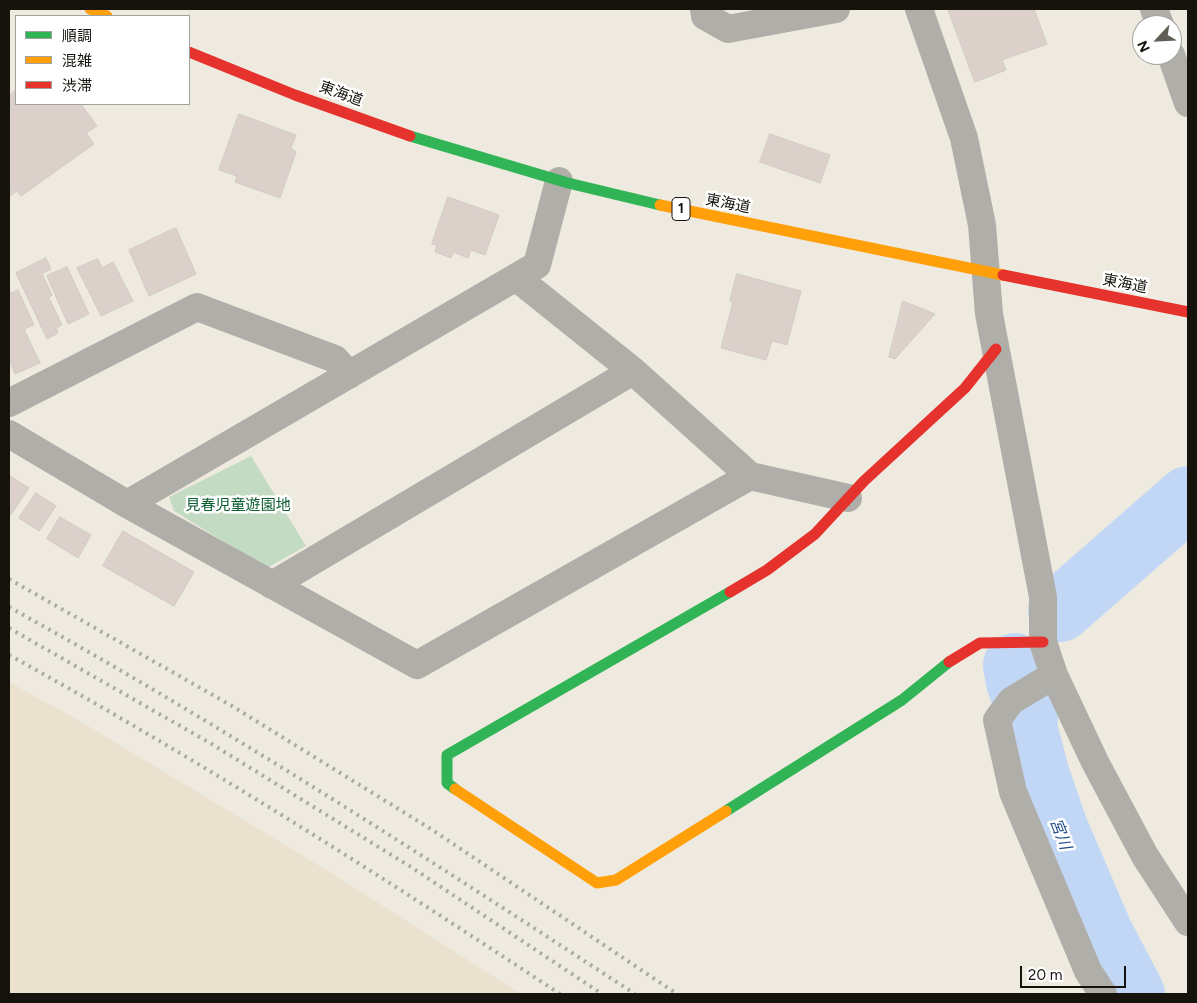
<!DOCTYPE html>
<html>
<head>
<meta charset="utf-8">
<style>
	body { margin:0 }
	#map { position:relative; width:1197px; height:1003px; overflow:hidden; background:#efeadf; font-family:Figtree,"Noto Sans JP",sans-serif }
	canvas { display:block }
	.frame { position:absolute; inset:0; border:10px solid #15130c; pointer-events:none }
	.legend { position:absolute; left:15px; top:15px; width:175px; height:90px; box-sizing:border-box; background:#fff; border:1px solid #a1a19e; margin:0; padding:6px 9px; list-style:none; font-size:15px; color:#15130c }
	.legend li { display:flex; align-items:center; gap:10px; height:25px }
	.legend b { width:25px; border:1px solid #a1a19e }
	.north { position:absolute; left:1132px; top:15px; width:50px; height:50px; box-sizing:border-box; background:#fff; border:1px solid #a1a19e; border-radius:50%; rotate:245deg; font-size:14px; font-weight:700; line-height:20px; text-align:center; color:#15130c }
	.north::after { content:''; display:block; margin:auto; width:18px; height:22px; background:#615e56; clip-path:polygon(50% 0,100% 100%,50% 72%,0 100%) }
	.scale { position:absolute; left:1020px; top:966px; width:106px; height:22px; box-sizing:border-box; border:2px solid #15130c; border-top:0; padding-left:6px; font-size:15px; line-height:18px; white-space:nowrap; color:#15130c; -webkit-text-stroke:4px #fff; paint-order:stroke }
</style>
</head>
<body>
<div id="map">
<canvas width="1197" height="1003"></canvas>
<div class="frame"></div>
<ul class="legend">
<li><b style="height:6px;background:#30b455"></b>順調</li>
<li><b style="height:6px;background:#ff9f0a"></b>混雑</li>
<li><b style="height:6px;background:#e5322d"></b>渋滞</li>
</ul>
<div class="north">N</div>
<div class="scale">20 m</div>
</div>
<script>
const c = document.querySelector('canvas').getContext('2d');
c.lineJoin = 'round';
function fill(path, color) { c.fillStyle = color; c.fill(path, 'evenodd'); }
function strokePath(path, color, width, dash) { c.strokeStyle = color; c.lineWidth = width; c.lineCap = dash ? 'butt' : 'round'; c.setLineDash(dash || []); c.stroke(path); }
function label(font, color, halo, rows, align = 'center') {
  c.font = font + ' Figtree,"Noto Sans JP",sans-serif'; c.lineWidth = 5; c.setLineDash([]); c.textBaseline = 'middle'; c.strokeStyle = halo; c.fillStyle = color; for (const [text, x, y, turn = 0] of rows) {
    c.save(); c.translate(x, y); c.rotate((+turn || 0) * Math.PI / 180); c.textAlign = isNaN(turn) ? turn : align; if (halo) c.strokeText(text, 0, 0); c.fillText(text, 0, 0); c.restore();
  }
}
fill(new Path2D(`
	M9,682L80,721L333,874L521,994H9Z`), '#eae2ce');
fill(new Path2D(`
	M251,456L306,546L267,568L174,511L169,497Z`), '#c3dbc2');
strokePath(new Path2D(`
	M1060,610L1188,498
	M1015,665L1018,682L1027,707L1025,727L1038,776L1056,828L1101,933L1133,994`), '#c1d7f5', 64);
const building = new Path2D(`
	M948,9H1034L1047,44L1002,60L1006,70L975,82Z
	M16,90V104H81L97,126L86,133L94,144L21,196L17,191L9,197V96Z
	M239,114L296,135L291,148L296,152L280,198L235,182L237,176L219,170Z
	M770,134L830,155L820,183L760,162Z
	M448,197L499,215L485,255L471,250L468,258L453,252L451,258L435,252L437,245L432,244Z
	M176,228L196,274L149,296L129,250Z
	M46,258L51,269L42,274L52,295L49,298L62,325L56,328L58,333L47,339L16,273Z
	M98,259L102,268L113,262L133,301L101,316L77,268Z
	M67,267L89,314L68,324L47,276Z
	M737,274L801,291L787,345L772,341L766,360L721,348L733,302L730,301Z
	M18,290L34,325L24,329L40,363L15,374L9,359V294Z
	M903,301L935,314L895,359L889,357Z
	M10,476L29,488L10,516L9,515Z
	M36,493L56,506L39,531L19,518Z
	M60,517L91,535L78,558L47,539Z
	M123,531L194,572L174,606L103,566Z`);
fill(building, '#dbd0ca');
strokePath(building, '#d1cac5', 1);
strokePath(new Path2D(`
	M704,9L705,16L728,29L836,9
	M919,9L964,138L982,225L989,314L1043,597V642L1054,675L1095,762L1145,856L1188,922
	M1154,9L1160,25
	M1171,55L1188,103
	M517,278L633,371L750,476L848,498
	M9,403L197,307L335,359L349,375
	M9,434L127,504L417,665L750,476
	M127,504L537,265L559,181
	M272,585L633,371
	M1054,675L1011,701L997,720L1013,792L1088,971L1103,994`), '#b0aea8', 28);
strokePath(new Path2D(`
	M410,136L568,183L660,205
	M455,789L447,783V755L730,592
	M726,811L902,700L949,662`), '#30b455', 11);
strokePath(new Path2D(`
	M90,9L107,16
	M660,205L1003,275
	M455,789L597,883L616,880L726,811`), '#ff9f0a', 11);
strokePath(new Path2D(`
	M189,52L295,95L410,136
	M1003,275L1188,312
	M730,592L767,570L815,534L864,481L965,388L996,349
	M949,662L980,643L1043,642`), '#e5322d', 11);
strokePath(new Path2D(`
	M9,579L232,706L434,831L677,994
	M9,607C224,726 430,860 635,994
	M9,628L210,743L411,867L602,994
	M9,655C198,759 380,875 560,994`), '#aba9a3', 4, [2.5, 5]);
for (const [x, y, w] of [
	[681,209,18]
]) { const box = new Path2D(); box.roundRect(x - w / 2, y - 11.5, w, 23, 4); c.fillStyle = '#fff'; c.fill(box); strokePath(box, '#15130c', 1); }
label('bold 14px', '#15130c', null, [
	["1",681,209]
]);
label('15px', '#15130c', '#fff', [
	["東海道",341,94,20],
	["東海道",728,204,11],
	["東海道",1125,284,11]
]);
label('15px', '#0b5c2e', '#fff', [
	["見春児童遊園地",238,506]
]);
label('italic 16px', '#255088', '#fff', [
	["宮川",1060,834,69]
]);
</script>
</body>
</html>
